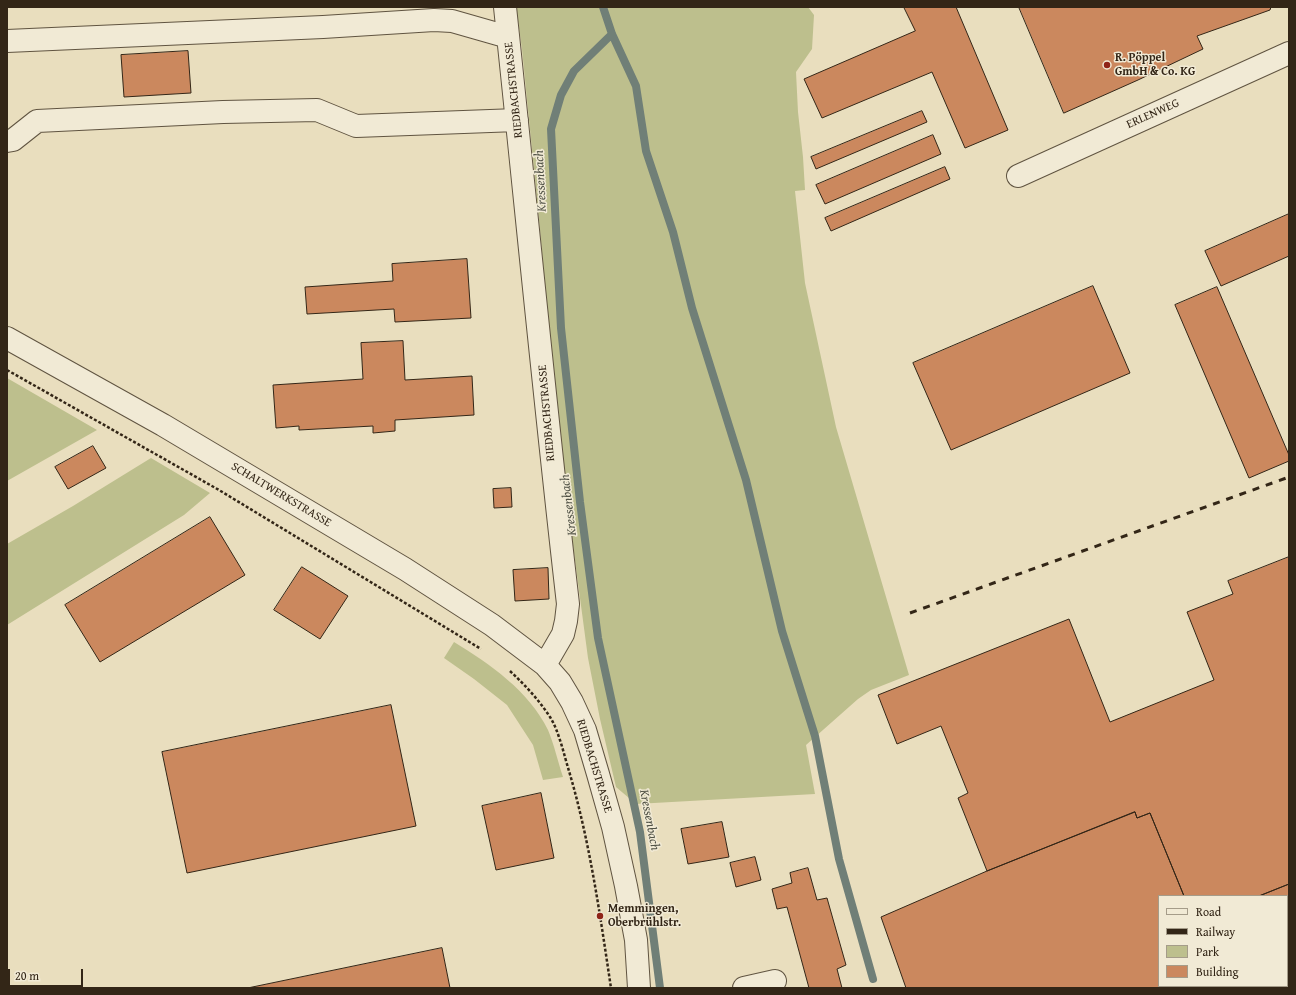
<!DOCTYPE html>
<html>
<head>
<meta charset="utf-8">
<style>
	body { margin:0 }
	#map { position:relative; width:1296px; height:995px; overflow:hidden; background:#e9debe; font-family:"Gentium Book Plus",serif }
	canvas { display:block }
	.frame { position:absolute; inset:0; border:8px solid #332617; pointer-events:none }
	.legend { position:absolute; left:1158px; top:895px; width:130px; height:92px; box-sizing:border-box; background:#f1ead5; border:1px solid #a59c89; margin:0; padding:5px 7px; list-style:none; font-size:12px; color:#332617 }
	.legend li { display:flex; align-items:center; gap:8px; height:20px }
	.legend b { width:20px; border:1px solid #a59c89 }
	.scale { position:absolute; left:8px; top:969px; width:75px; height:18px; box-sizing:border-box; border:2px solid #332617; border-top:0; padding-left:5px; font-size:12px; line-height:14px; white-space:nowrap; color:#332617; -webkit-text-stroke:3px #f1ead5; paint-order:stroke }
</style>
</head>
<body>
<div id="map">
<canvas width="1296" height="995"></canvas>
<div class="frame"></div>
<ul class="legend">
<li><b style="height:5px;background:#f1ead5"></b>Road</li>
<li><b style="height:5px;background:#332617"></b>Railway</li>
<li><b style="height:11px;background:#bdbf8d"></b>Park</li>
<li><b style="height:11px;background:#cb885e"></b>Building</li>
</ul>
<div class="scale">20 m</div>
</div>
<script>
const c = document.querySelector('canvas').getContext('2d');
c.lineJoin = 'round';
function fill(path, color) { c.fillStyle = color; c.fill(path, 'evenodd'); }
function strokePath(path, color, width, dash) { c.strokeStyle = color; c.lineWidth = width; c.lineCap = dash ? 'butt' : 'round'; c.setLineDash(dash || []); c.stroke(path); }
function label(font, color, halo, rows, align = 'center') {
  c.font = font + ' "Gentium Book Plus",serif'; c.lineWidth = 3; c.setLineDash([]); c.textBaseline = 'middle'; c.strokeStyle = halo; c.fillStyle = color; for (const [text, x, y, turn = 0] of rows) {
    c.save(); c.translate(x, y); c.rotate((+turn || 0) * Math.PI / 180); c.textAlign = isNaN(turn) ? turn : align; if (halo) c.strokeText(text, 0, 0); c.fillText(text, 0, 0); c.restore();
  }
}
fill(new Path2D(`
	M516,7H808L814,15L812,49L796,72L798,112L803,157L805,190L795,191L805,283L836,427L909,675L871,690L858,699L806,745L815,794L636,804L616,787L600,719L588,658L566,493L550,343L540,230L522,49Z
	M7,378L97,430L7,481Z
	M151,458L210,493L184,515L7,625V544L73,506Z
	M454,642C490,664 529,691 548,730C554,744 558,762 563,777L543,780L533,745L507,705L474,679L444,658Z`), '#bdbf8d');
strokePath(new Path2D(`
	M603,7L612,34L636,86L646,151L673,232L692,308L746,480L782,631L815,736L839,859L873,979
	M612,34L574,71L561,95L551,129L561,328L580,502L598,638L640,832L660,988`), '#707f77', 8);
const building = new Path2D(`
	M904,7H956L1008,130L965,148L932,72L822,118L804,79L915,31Z
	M1019,7H1271L1270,10L1197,36L1203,49L1138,80L1064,113Z
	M188,51L191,93L124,97L121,55Z
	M922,111L927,122L816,169L811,157Z
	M933,135L941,154L825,204L816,185Z
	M945,167L950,179L831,231L825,218Z
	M1289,214V256L1221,286L1205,251Z
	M467,259L471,318L395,322L394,309L307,314L305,287L393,281L392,264Z
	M1093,286L1130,373L951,450L913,363Z
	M1217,287L1289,455V461L1249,478L1175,305Z
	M403,341L405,380L472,376L474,415L395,420V431L373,433V426L299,430V426L276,428L273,385L363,379L361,343Z
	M93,446L106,468L68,489L55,467Z
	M511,488L512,507L494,508L493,489Z
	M210,517L245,575L100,662L65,605Z
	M1289,557V884L1259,896H1184L1150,813L1137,818L1135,812L987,871L958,798L968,793L941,726L897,744L878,695L1069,619L1110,722L1214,680L1187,612L1233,594L1228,581Z
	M302,567L348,596L320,639L274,610Z
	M548,568L549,599L515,601L513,570Z
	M391,705L416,826L187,873L162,752Z
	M541,793L554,858L496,870L482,806Z
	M1135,812L1137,818L1150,813L1184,896H1159V986H1287V896H1259L1289,884V988H906L881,917L987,871Z
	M722,822L729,857L688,864L681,829Z
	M755,857L761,880L736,887L730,863Z
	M808,868L817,900L827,898L846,965L837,969L842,988H809L787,907L777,909L772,889L792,883L790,873Z
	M442,948L450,988H248Z`);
fill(building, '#cb885e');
strokePath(building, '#332617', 1);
const minor = new Path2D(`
	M505,7C526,206 545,405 568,604L566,621L563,634L545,665
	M7,41L323,27L434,20L452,21L508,37
	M7,141L13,140L37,121L223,112L317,110L356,126L517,120
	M1018,176L1289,53
	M7,338L163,425L405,569L492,625L545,665L560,682L572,702L585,730L598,774L613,827L626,886L636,940L639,988
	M744,988L775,981`);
strokePath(minor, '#605441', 24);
strokePath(new Path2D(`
	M7,370L219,490L481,649
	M510,671C525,685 539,700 550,717C559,731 564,755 569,771C590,842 600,915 611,988`), '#332617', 2.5, [3, 2]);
strokePath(minor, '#f1ead5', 22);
strokePath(new Path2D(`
	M910,613L1289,477`), '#332617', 3, [7, 7]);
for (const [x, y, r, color] of [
	[1107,65,4,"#8f2418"],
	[600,916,4,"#8f2418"]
]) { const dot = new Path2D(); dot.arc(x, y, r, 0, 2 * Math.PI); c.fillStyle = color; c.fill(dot); strokePath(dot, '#f1ead5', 1.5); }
label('bold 12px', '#332617', '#f1ead5', [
	["R. Pöppel",1115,58],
	["GmbH & Co. KG",1115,72],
	["Memmingen,",608,909],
	["Oberbrühlstr.",608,923]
], 'left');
label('12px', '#332617', '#f1ead5', [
	["RIEDBACHSTRASSE",514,90,-96],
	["ERLENWEG",1153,114,-24],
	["RIEDBACHSTRASSE",547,413,-95],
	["SCHALTWERKSTRASSE",281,495,31],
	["RIEDBACHSTRASSE",594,766,73]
]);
label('italic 13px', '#525347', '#f1ead5', [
	["Kressenbach",541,181,-93],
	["Kressenbach",569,505,-97],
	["Kressenbach",649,820,79]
]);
</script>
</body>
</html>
